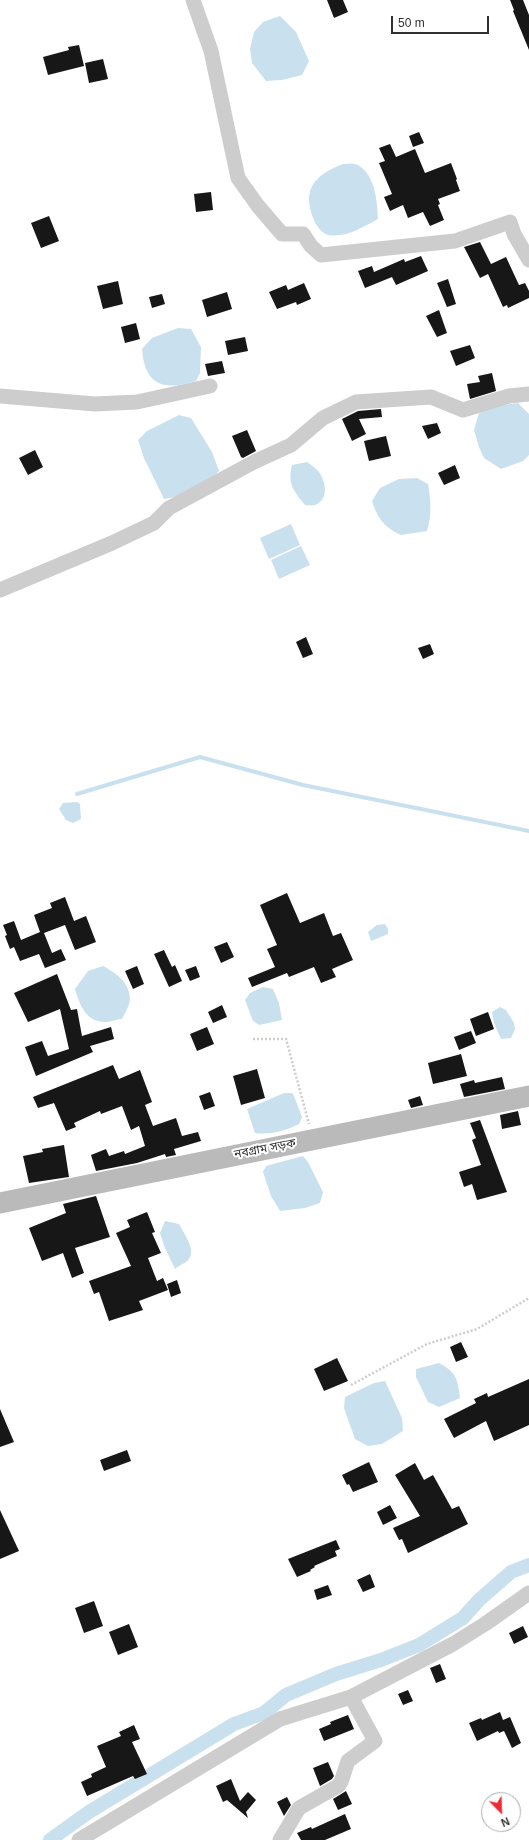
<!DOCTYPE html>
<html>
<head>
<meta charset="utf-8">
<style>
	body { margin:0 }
	#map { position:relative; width:529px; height:1840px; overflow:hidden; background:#fff; font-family:Arial,sans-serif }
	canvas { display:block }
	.north { position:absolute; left:481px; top:1792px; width:40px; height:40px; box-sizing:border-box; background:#fff; border:1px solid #acacac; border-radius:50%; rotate:157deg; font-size:11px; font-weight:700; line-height:16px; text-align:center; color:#303030 }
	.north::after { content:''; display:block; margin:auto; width:14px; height:18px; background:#f22834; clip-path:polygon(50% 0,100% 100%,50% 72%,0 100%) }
	.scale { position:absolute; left:391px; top:16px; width:98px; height:18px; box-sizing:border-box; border:2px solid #303030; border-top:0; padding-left:5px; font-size:12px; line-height:14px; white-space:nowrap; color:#303030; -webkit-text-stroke:3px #fff; paint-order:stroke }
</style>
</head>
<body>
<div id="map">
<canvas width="529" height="1840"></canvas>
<div class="north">N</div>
<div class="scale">50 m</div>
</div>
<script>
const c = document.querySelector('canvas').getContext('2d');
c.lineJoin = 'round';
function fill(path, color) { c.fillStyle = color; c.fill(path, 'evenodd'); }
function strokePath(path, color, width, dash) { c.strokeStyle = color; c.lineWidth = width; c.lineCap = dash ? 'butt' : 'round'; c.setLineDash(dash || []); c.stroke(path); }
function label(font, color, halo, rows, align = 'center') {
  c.font = font + ' Arial,"Noto Sans Bengali",sans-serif'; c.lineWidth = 4; c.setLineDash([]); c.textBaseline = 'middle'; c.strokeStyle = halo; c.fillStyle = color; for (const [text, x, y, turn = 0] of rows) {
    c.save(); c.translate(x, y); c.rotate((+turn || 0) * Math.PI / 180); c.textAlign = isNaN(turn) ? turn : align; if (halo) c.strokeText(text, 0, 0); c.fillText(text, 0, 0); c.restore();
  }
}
fill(new Path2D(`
	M280,16L296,32L309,61L302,75L282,80L266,81L252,63L250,49L254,32L263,22Z
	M343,164C347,164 354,163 358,165C376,176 377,201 378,219C363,227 346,238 328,235C322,233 316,226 314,220C301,189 315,175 343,164Z
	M178,328L191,329L201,347L200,373L196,381C164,391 145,386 142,349L152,338Z
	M518,403L529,414V455L523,461L501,469L484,458L479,447L474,430L479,413L496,406Z
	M179,415L191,418L212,452L219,471C207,485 183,497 164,499L144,458L138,440L147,431Z
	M307,462C311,465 316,468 319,472C326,482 329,500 315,505C312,506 308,505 305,505C294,491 287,484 292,465Z
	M417,478L428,484C431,501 432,515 427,531L401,535C384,527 378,519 372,501L380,488L399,479Z
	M291,524L300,545L269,559L260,538Z
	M301,546L310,565L279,579L271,560Z
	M77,802L80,804L81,819L73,823L66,820L59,809L63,803Z
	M385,924L388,929V934L371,941L368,932L377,925Z
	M103,966C116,973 129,982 130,998C130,1005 125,1013 122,1019C117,1019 111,1022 106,1022C86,1022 80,1006 75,989L88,971Z
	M263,987L273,989L279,1003L282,1020L259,1025L253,1021L245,1000L250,993Z
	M500,1007L506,1010L514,1023L515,1029L511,1038L501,1039L494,1023L492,1012Z
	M284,1093H292L294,1096L302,1117L299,1124C285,1131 271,1135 255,1133L247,1109Z
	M303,1156L308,1162L323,1192L320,1203L305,1208L280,1211L271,1196L263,1172L266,1166Z
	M165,1221L179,1224C183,1232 195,1248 190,1257C188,1263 179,1265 175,1269L165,1248L160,1233Z
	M439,1363C456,1372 458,1379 460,1398L439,1407L428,1402L416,1377V1369Z
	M385,1381L402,1418L403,1431L382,1444L368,1446L355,1439L344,1408L345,1397L374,1383Z`), '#c9e0ef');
strokePath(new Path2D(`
	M77,794L200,757L303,785L529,831`), '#c9e0ef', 4);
strokePath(new Path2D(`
	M50,1840L89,1812L234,1724L264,1713L286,1695L336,1674L381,1660L419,1645L463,1618L479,1600L511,1572L529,1565`), '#c9e0ef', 14);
fill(new Path2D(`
	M327,0H343L348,12L334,18Z
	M510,0H523L529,15V50L513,11L514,10Z
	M79,45L84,66L48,75L43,57L69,50L68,47Z
	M103,59L108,79L89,83L85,63Z
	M419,132L424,143L413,147L409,136Z
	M390,144L396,157L415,149L425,173L451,163L457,179L456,180L460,191L438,199L440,204L438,205L444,220L430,226L423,212L408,218L403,205L390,211L384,197L392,194L379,163L385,161L379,148Z
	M211,192L213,210L196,212L194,194Z
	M49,216L59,241L41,248L31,223Z
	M480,242L491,264L506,257L519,285L525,283L529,291V298L508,308L507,305L503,307L488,274L480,278L464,247Z
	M421,256L428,271L396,285L392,277L365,288L358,271L372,266L374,272L404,259L405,262Z
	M448,279L456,304L447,307L437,283Z
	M118,281L123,304L103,309L97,286Z
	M304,283L311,299L297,305L296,302L277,309L269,292L286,285L288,290Z
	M227,292L232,309L207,317L202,300Z
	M162,294L165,304L152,308L149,297Z
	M439,310L447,333L437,337L426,316Z
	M136,323L140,339L125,343L121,327Z
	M245,337L248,351L228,355L225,341Z
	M470,345L475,358L456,366L450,351Z
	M222,361L225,373L208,376L205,364Z
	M492,373L496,391L470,399L467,384L480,382L478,376Z
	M381,409L382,417L359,419L366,434L352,441L342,419L358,411Z
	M437,423L441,433L428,439L422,426Z
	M247,430L256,451L243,458L241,457L232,436Z
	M386,436L391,456L369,461L364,441Z
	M35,450L43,467L28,475L19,458Z
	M455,465L460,478L444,485L438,473Z
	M306,637L313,654L303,658L296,642Z
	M430,644L434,654L423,659L418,648Z
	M287,893L300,923L324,913L333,936L341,933L353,960L332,969L336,977L321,983L314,967L289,977L287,973L252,987L248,978L275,967L267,949L277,945L260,905Z
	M65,897L74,921L86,916L96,942L75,950L65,925L44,933L52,953L61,949L66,960L45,968L39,954L20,961L14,947L10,949L5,936L7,935L3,925L14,921L21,940L40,932L34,915L52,908L50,903Z
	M227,942L234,957L221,963L214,947Z
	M164,950L172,967L175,965L182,981L169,987L154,954Z
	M137,966L144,984L133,989L125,971Z
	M196,966L200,977L190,981L185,970Z
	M57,974L71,1010L77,1009L82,1036L111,1027L114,1039L90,1046L93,1052L36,1076L25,1047L42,1041L48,1056L69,1049L60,1009L28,1022L14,993Z
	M222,1005L227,1017L213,1023L208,1012Z
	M488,1012L494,1029L476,1036L470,1019Z
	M207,1027L214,1044L197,1051L190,1034Z
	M471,1031L476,1043L459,1050L454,1037Z
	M461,1054L467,1076L433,1084L428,1063Z
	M113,1065L119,1079L140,1070L152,1102L145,1105L153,1126L176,1118L182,1136L198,1132L201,1141L174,1149L176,1155L166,1157L165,1154L137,1163L96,1171L91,1155L106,1149L109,1156L124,1151L125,1154L145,1146L139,1126L131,1130L122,1106L101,1114L100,1111L74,1123L76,1127L66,1131L54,1103L38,1108L33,1097Z
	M257,1069L265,1098L241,1105L233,1076Z
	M502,1077L505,1089L464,1097L460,1084L474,1080L475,1083Z
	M210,1092L215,1106L204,1110L199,1096Z
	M420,1096L423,1105L411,1108L408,1100Z
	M518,1111L521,1125L502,1129L500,1115Z
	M480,1120L507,1192L477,1200L472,1184L464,1187L459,1172L481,1165L472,1140L476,1138L470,1123Z
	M64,1145L69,1177L29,1183L23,1156L43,1152L42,1149Z
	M96,1196L110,1237L75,1248L84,1273L72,1278L63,1253L42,1261L29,1228L66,1213L63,1204Z
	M147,1212L155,1232L152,1233L161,1253L148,1258L157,1281L163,1278L168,1290L139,1301L143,1310L109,1321L99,1292L94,1294L89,1281L131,1266L116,1233L130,1227L127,1220Z
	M177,1280L181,1293L171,1297L167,1284Z
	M461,1342L468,1357L456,1362L450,1347Z
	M337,1358L348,1381L324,1391L314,1369Z
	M529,1379V1425L494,1441L486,1421L454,1438L444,1419L476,1403L474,1399L487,1393L488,1397Z
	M0,1409L14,1442L0,1447Z
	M127,1450L131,1461L104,1471L100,1460Z
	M369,1462L378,1482L353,1492L349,1484L347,1485L342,1475Z
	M415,1463L424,1480L433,1475L452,1509L459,1506L468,1524L408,1553L402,1539L399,1540L393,1528L420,1516L395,1475Z
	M390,1505L397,1518L383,1525L377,1512Z
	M0,1510L19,1551L0,1559Z
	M336,1540L340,1549L335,1551L337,1556L314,1566L315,1567L310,1570L311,1571L297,1577L288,1559Z
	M370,1574L375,1587L363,1592L357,1580Z
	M328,1585L332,1595L317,1600L314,1590Z
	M94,1601L103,1626L84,1633L75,1608Z
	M129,1624L138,1647L118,1655L109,1632Z
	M523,1626L528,1637L514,1644L509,1633Z
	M440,1664L446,1679L436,1683L430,1668Z
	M408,1690L413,1701L403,1705L398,1694Z
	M500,1712L503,1720L510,1717L521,1743L512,1748L504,1731L499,1733L498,1731L477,1741L469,1723L481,1718L482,1720Z
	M348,1715L354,1729L324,1741L319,1729L331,1724L330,1722Z
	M134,1725L140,1739L132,1742L147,1774L135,1779L133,1776L87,1796L81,1782L92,1777L91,1774L106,1767L97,1746L121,1736L119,1732Z
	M328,1762L334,1776L332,1779L320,1786L313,1768Z
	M231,1779L240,1801L248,1792L256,1800L246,1812L248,1818L227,1800L223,1802L216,1786Z
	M346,1791L352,1804L338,1810L333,1799Z
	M287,1797L291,1805L284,1816L277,1802Z
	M345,1814L351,1829L325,1840H301L297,1833L311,1827L312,1829Z`), '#171717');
strokePath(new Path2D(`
	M253,1039H286L309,1124
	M351,1385L427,1344L477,1329L529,1298`), '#cdcdcd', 2.5, [2, 2]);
strokePath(new Path2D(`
	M193,0L211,51L238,178L258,206L282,234H303L311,246L321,255L455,241L510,222L514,234L529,260
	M0,396L95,404L137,402L210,386
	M0,590L112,543L154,523L169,508L254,462L291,445L323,418L356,402L431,397L463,410L509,396L529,394
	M79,1840L280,1719L351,1697L453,1644L485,1624L529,1593
	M280,1840L299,1808L338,1786L341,1782L348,1761L375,1741L351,1697`), '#cdcdcd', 15);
strokePath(new Path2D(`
	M0,1203L529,1096`), '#bababa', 21);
label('12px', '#303030', '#fff', [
	["নবগ্রাম সড়ক",265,1149,-11]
]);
</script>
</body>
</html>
